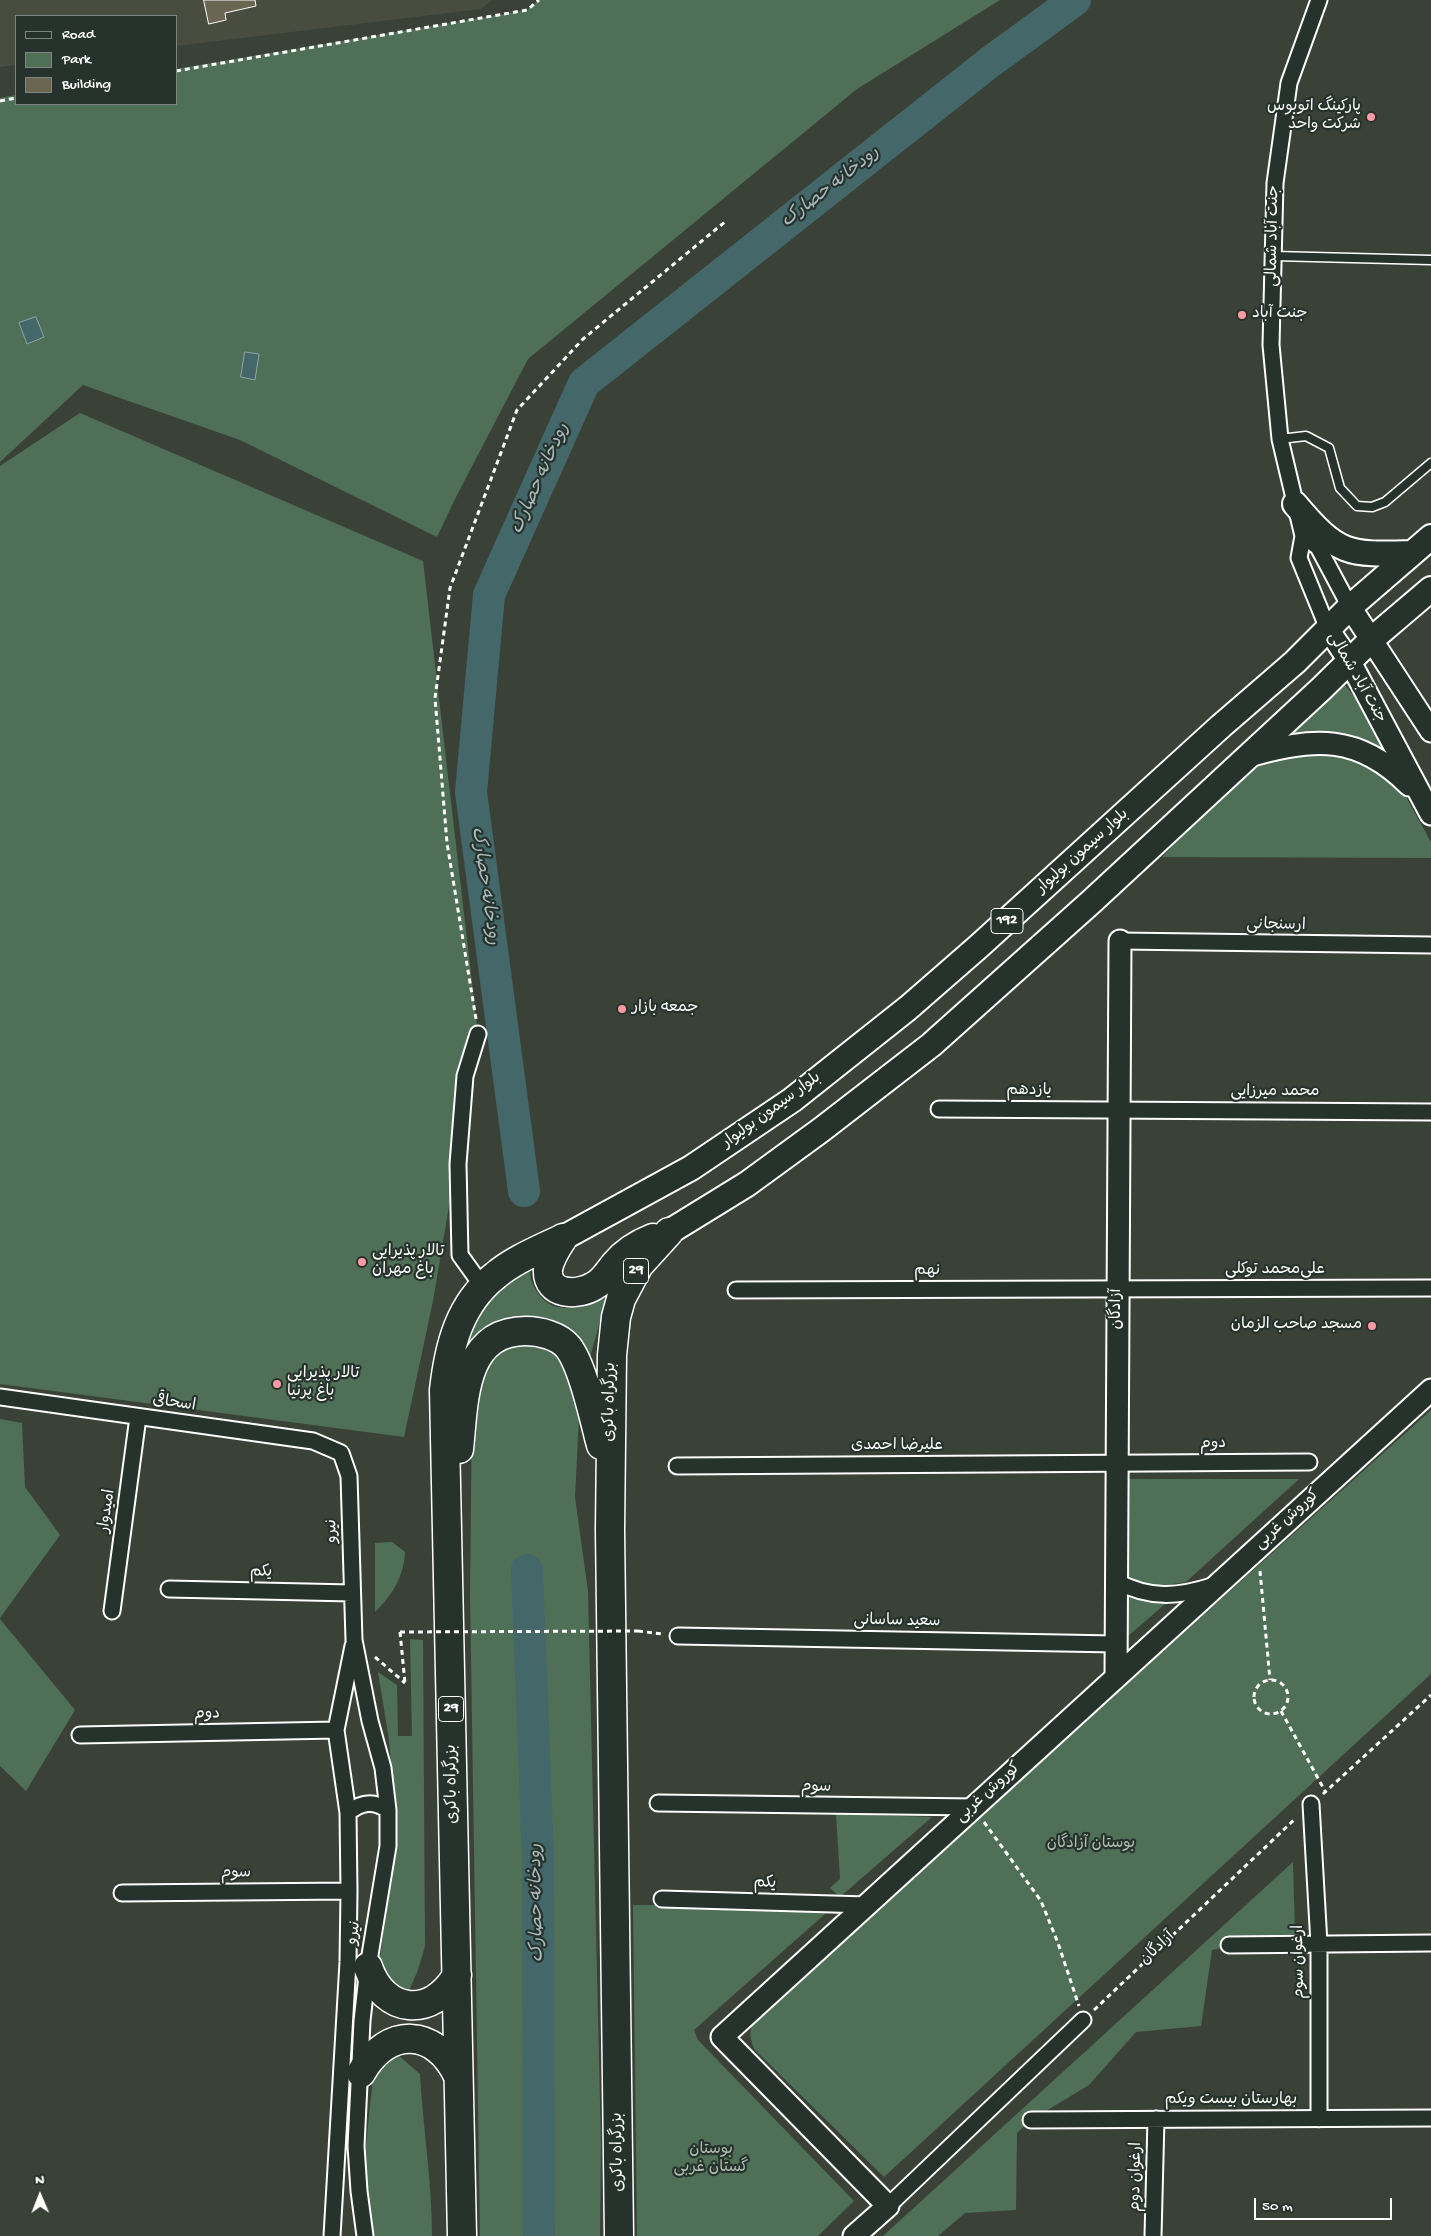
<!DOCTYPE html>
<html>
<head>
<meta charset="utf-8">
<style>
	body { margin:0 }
	#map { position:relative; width:1431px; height:2236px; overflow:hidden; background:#3a4238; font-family:"Gochi Hand",sans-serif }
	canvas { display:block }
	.legend { position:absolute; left:15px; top:15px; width:162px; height:90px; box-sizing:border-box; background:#26332d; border:1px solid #7d8581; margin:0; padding:6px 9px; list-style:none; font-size:15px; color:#fff }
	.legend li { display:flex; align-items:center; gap:10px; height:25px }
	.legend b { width:25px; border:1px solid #7d8581 }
	.north { position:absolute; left:15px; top:2171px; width:50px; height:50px; -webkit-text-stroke:4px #26332d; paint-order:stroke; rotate:359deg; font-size:14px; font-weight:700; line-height:20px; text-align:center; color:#fff }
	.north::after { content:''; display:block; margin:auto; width:18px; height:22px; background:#fff; clip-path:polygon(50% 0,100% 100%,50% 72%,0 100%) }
	.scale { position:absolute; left:1254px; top:2198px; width:138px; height:22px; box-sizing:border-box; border:2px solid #fff; border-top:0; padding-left:6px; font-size:15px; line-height:18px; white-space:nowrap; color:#fff; -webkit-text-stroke:4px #26332d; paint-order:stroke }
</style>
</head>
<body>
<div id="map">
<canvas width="1431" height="2236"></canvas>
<ul class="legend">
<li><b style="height:6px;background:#26332d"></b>Road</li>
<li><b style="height:14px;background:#506f57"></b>Park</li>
<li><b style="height:14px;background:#6a6652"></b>Building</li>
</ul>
<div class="north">N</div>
<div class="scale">50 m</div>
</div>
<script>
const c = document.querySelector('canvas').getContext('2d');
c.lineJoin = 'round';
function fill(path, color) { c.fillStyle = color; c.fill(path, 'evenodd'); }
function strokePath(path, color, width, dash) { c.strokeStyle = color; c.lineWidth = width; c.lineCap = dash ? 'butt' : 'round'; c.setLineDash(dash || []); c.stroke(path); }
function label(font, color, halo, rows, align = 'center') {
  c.font = font + ' "Gochi Hand","Playpen Sans Arabic",sans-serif'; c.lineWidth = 4.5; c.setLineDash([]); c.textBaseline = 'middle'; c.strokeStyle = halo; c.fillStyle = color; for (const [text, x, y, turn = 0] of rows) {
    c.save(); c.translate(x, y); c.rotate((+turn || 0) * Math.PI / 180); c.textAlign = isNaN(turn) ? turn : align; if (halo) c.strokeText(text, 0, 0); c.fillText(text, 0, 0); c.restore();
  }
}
fill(new Path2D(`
	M0,0H492L481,9L176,46V16H16V65L0,67Z`), '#484d40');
fill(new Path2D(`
	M539,0H1000L857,89L528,359L457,495L437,537L240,440L83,385L0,462V98L16,95V104H176V69L527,10Z
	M80,413L423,561L478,1034L433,1301L404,1437L0,1384V466Z
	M1344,684L1362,706L1395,762L1281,742Z
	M1306,750L1356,757L1401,788L1431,842V858L1162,857L1192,826L1256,768L1270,760Z
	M531,1264C526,1280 540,1303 557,1307C562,1308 572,1308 577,1307C590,1305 600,1295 610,1286L590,1357L577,1341L541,1320L515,1318L494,1327L458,1366L471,1323L497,1288Z
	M551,1341L580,1397L575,1497L588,1591L601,2144L600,2236H480L470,1594L472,1406L488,1351L496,1345Z
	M1431,1410V1674L884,2177L754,2049C751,2040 748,2032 753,2024L960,1836L1038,1749L1058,1746Z
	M0,1419L22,1423L25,1487L60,1535L0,1618Z
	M1125,1479H1299L1186,1582L1154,1587L1130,1584L1124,1568Z
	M392,1542L405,1552C404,1576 392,1596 375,1612V1543Z
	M1124,1591C1140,1601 1154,1600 1172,1598L1127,1637Z
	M0,1619L75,1710L26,1791L0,1766Z
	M410,1639L423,1640L425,1946L418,1970L408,1993L391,1986L379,1965L397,1836L389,1740L378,1672L397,1685L398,1736H412Z
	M836,1814L932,1817L840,1897L830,1888L840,1879Z
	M1293,1862L1295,1934L1212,1950L1201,2026L1136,2032L1089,2085L1031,2120L1017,2133L1016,2210L965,2213L938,2236H883Z
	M633,1905L834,1906L694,2030L698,2040L854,2201L818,2236H637Z
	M397,2054L420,2074C423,2128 432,2182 432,2236H372L365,2153L374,2069Z`), '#506f57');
const water = new Path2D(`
	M36,317L44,337L27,344L19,323Z
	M245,352L259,354L255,380L241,377Z`);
fill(water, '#44676a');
strokePath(water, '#8fa4a6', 1);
strokePath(new Path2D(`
	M524,1191L471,792L489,595L584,383L990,62L1075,0
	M527,1570L538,1857L539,2236`), '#44676a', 32);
const building = new Path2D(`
	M204,0H255L256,6L225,13L226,20L209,24Z`);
fill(building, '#6a6652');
strokePath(building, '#fff', 1);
const lane = new Path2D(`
	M1274,256L1431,260
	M1280,439L1306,436L1329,448L1340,488L1357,506L1372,507L1385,502L1431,463`);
const street = new Path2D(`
	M1319,0L1289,83L1275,183L1271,345L1280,439L1303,536L1299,558L1328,629
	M1303,536L1318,547L1350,607
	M1120,941L1431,945
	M478,1034L465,1076L458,1164L460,1255L483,1287
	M939,1109L1431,1112
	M736,1290L1431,1288
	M0,1397L313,1441L341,1453L349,1476L354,1640L370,1721L383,1768L388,1810V1846L368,1967L362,2021L356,2146L359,2191L365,2236
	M677,1466L1309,1462
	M1116,1581C1149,1599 1178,1597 1212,1586
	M169,1589L352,1593
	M112,1611L138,1417
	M678,1636L1116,1644
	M80,1735L336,1730
	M658,1803L974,1807
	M1311,1804L1319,1944V2119
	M348,1813C361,1802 373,1800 388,1810
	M122,1893L349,1891
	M662,1899L867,1905
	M1229,1945L1431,1943
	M1031,2120L1431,2118
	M888,2206L1083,2020
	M332,2236L348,1962L349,1891L348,1813L336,1730L353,1646
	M1153,2236L1156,2119`);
const secondary = new Path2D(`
	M1350,607L1431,731
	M1328,629L1350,662L1431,814
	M1249,756C1313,737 1359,734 1409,785
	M1116,1677L1120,941
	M854,2236L888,2206L722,2037L1431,1390`);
const primary = new Path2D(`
	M1295,504C1338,555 1347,555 1412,553
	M669,1232L747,1184L821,1130L931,1045L1091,902L1321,689L1371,640L1431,589
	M563,1238L691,1168L792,1100L908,1008L978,947L1221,726L1295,662L1350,607L1431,537`);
const highway = new Path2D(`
	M563,1238C557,1247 550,1257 548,1269C546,1296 578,1296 594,1286C604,1281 609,1271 615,1264C626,1251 638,1244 653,1238
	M459,1449C464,1402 462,1331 526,1331C540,1331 559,1336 568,1347C583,1366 594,1419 601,1445
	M368,1967C384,2014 432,2019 457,1975
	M361,2073C387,2026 436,2028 458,2076
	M462,2236L444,1390C449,1346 459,1304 496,1275C515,1259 541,1249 563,1238
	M619,2236L610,1530L612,1355L616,1317L621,1299L639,1265L669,1232`);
strokePath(lane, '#fff', 11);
strokePath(street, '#fff', 19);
strokePath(secondary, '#fff', 25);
strokePath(primary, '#fff', 28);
strokePath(highway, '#fff', 31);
strokePath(new Path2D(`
	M176,71L527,10L539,0
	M0,101L16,98
	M476,1019L447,843L435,698L450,588L517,410L583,339L726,221
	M1260,1571L1270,1680
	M638,1631L662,1634
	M400,1632L405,1683
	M375,1657L405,1683
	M1254 1697a17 17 0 1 1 34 0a17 17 0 1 1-34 0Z
	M1281,1711L1325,1791
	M1323,1794L1431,1695
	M984,1822L1041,1901L1058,1943L1079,2006
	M1094,2010L1296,1818`), '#fff', 3, [5, 4]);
strokePath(lane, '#26332d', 8);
strokePath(street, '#26332d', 15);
strokePath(secondary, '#26332d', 21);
strokePath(primary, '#26332d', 24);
strokePath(highway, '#26332d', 28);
strokePath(new Path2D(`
	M400,1632L638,1631`), '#fff', 3, [5, 4]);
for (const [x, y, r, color] of [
	[1371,117,5,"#ff9aa2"],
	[1242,315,5,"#ff9aa2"],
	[622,1009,5,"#ff9aa2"],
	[362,1262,5,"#ff9aa2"],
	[1372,1326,5,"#ff9aa2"],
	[277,1384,5,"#ff9aa2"]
]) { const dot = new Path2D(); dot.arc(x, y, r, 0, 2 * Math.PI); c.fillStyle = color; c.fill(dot); strokePath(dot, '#26332d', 2); }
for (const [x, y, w] of [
	[1007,921,32],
	[636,1271,25],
	[451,1709,25]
]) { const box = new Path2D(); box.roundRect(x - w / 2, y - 12.5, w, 25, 4); c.fillStyle = '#26332d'; c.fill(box); strokePath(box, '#fff', 1); }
label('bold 15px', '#fff', null, [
	["192",1007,921],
	["29",636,1271],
	["29",451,1709]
]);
label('16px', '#fff', '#26332d', [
	["پارکینگ اتوبوس",1361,108,"right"],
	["شرکت واحد",1361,126,"right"],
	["جنت آباد",1252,315],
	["جمعه بازار",632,1009],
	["تالار پذیرایی",372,1253],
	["باغ مهران",372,1271],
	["مسجد صاحب الزمان",1362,1326,"right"],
	["تالار پذیرایی",287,1375],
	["باغ پرنیا",287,1393]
], 'left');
label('16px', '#fff', '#26332d', [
	["جنت آباد شمالی",1274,236,-89],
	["جنت آباد شمالی",1356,678,60],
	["بلوار سیمون بولیوار",1083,852,-42],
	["ارسنجانی",1276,926,1],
	["یازدهم",1029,1092],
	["محمد میرزایی",1275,1093],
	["بلوار سیمون بولیوار",772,1111,-36],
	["علی‌محمد توکلی",1275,1271],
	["نهم",927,1272],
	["آزادگان",1118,1309,-90],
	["بزرگراه باکری",611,1402,-89],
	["اسحاقی",174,1404,8],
	["دوم",1213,1445],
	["علیرضا احمدی",897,1447],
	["امیدوار",108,1511,-82],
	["کوروش غربی",1288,1520,-42],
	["نیرو",333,1531,-91],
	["یکم",261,1573,1],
	["سعید ساسانی",897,1622,1],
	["دوم",207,1715,-1],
	["بزرگراه باکری",453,1784,-91],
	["سوم",816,1788,1],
	["کوروش غربی",989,1793,-42],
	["سوم",236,1874,-1],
	["یکم",765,1884,2],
	["نیرو",355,1933,-81],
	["آزادگان",1158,1949,-43],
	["ارغوان سوم",1300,1962,-91],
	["بهارستان بیست ویکم",1231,2101],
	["بزرگراه باکری",619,2152,-91],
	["ارغوان دوم",1137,2177,-89]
]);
label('16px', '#b0beb3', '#26332d', [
	["بوستان آزادگان",1091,1845],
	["بوستان",711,2151],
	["گستان غربی",711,2169]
]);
label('italic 18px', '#abbbbc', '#26332d', [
	["رودخانه حصارک",831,188,-38],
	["رودخانه حصارک",541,479,-66],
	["رودخانه حصارک",484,886,82],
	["رودخانه حصارک",538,1903,-91]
]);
</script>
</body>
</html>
